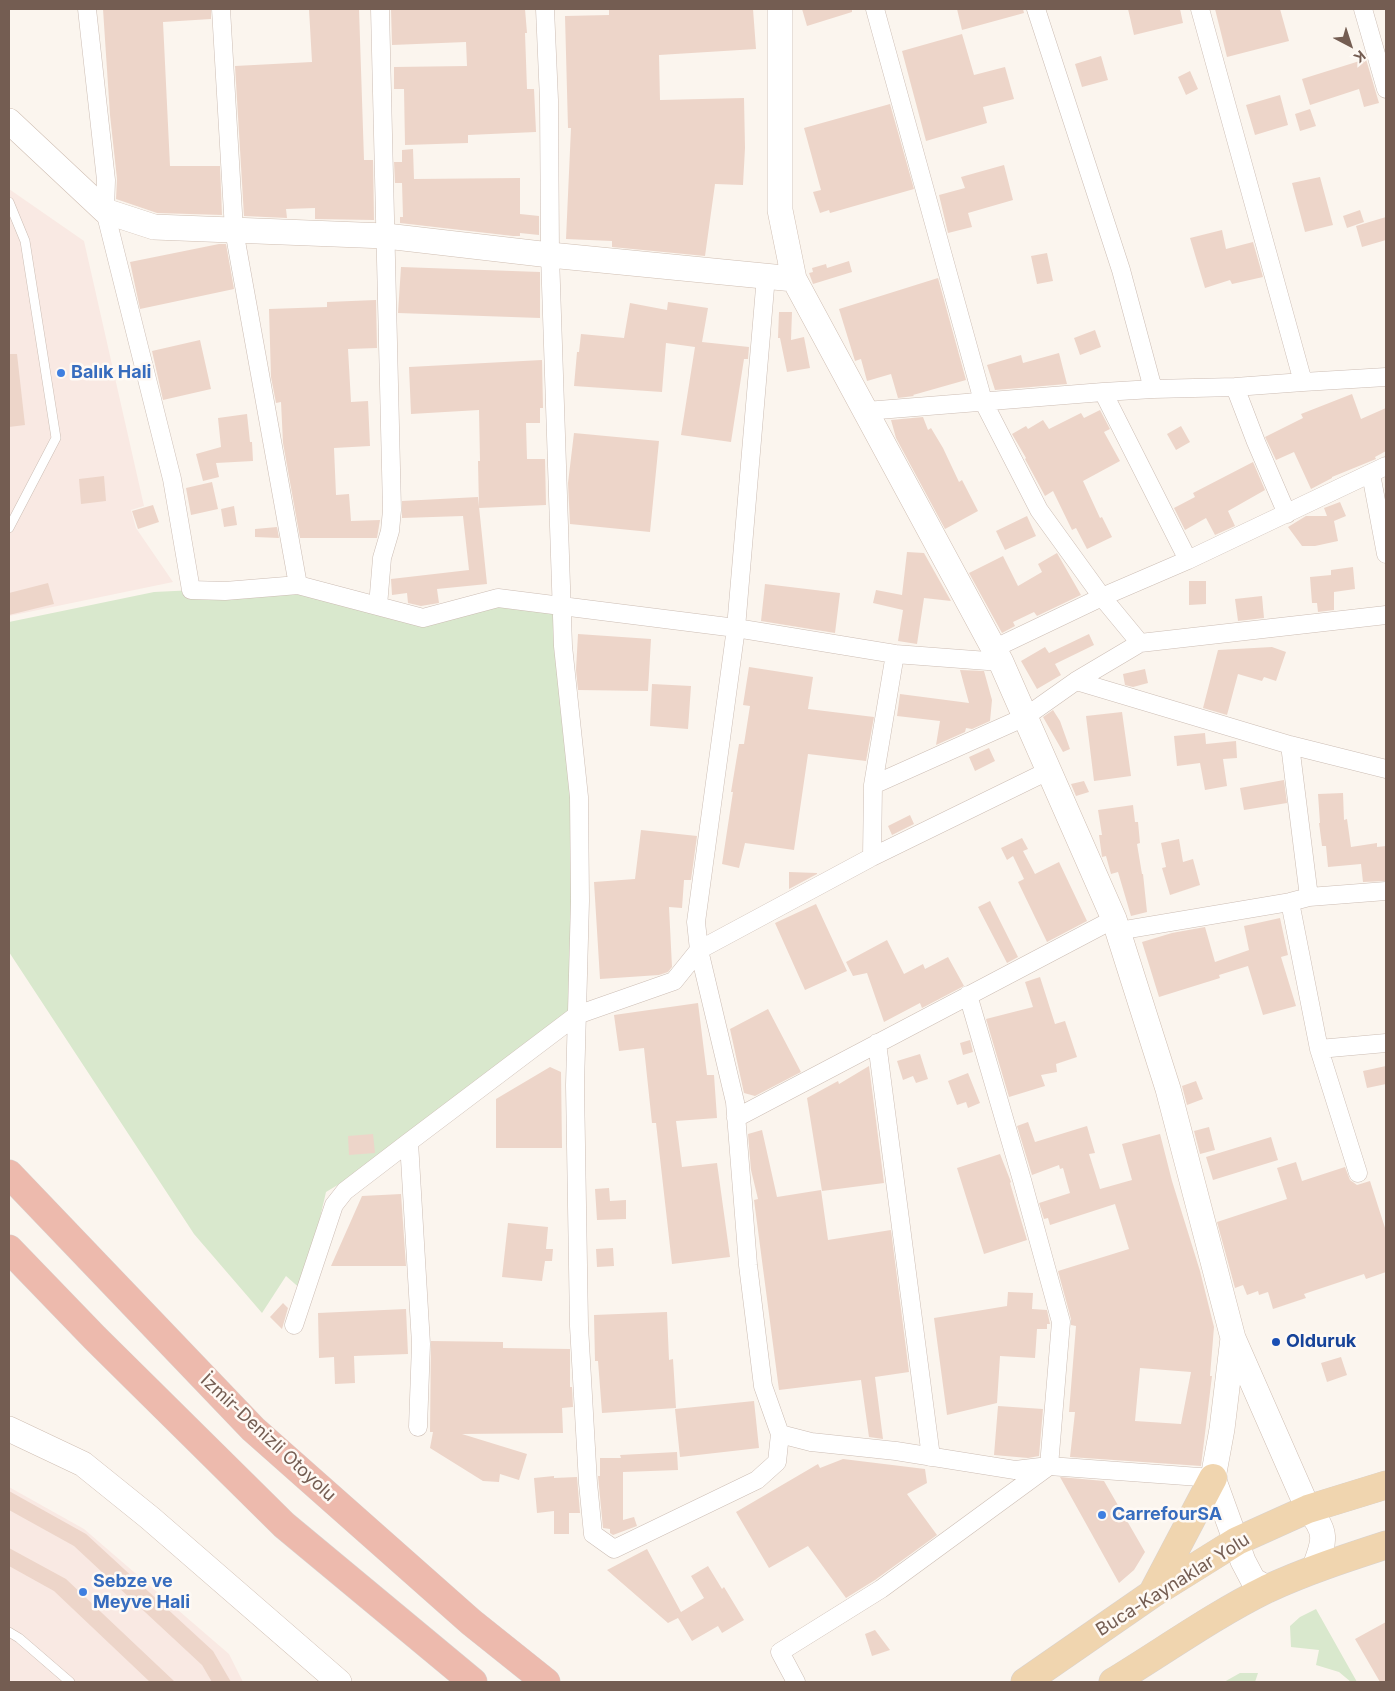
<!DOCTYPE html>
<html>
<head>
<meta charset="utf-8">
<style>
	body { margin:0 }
	#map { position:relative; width:1395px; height:1691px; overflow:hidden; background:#fbf5ee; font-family:Inter,sans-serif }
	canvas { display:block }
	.frame { position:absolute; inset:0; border:10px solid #745d52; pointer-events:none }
	.north { position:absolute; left:1325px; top:20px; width:50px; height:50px; -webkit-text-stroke:4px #fef9f4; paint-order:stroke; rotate:140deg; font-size:14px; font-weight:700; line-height:20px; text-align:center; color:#745d52 }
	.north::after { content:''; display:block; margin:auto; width:18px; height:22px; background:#745d52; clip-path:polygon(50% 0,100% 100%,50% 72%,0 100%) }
</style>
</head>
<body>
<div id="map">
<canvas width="1395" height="1691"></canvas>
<div class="frame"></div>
<div class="north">K</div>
</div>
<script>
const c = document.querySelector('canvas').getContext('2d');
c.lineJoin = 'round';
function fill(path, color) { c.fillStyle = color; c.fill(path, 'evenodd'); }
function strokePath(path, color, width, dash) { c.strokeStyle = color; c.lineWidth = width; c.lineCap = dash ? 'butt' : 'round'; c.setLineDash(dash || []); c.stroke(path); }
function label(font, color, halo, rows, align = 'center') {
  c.font = font + ' Inter,sans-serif'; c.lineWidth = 5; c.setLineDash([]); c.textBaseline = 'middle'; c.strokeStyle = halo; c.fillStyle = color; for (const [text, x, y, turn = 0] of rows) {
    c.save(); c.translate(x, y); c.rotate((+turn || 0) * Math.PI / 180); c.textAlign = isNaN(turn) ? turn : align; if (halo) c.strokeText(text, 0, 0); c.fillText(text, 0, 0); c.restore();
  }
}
fill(new Path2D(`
	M9,189L84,241L144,506L131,510L136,528L173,582L9,616Z
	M9,1487L84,1529L229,1654L243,1682H9Z`), '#f9e9e3');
fill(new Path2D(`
	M298,585L423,618L498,598L561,606L579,797L577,1015L409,1142L326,1192L303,1291L286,1276L262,1313L194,1234L9,952V622L154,592Z
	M1316,1609L1357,1682H1351L1339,1672L1316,1665L1319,1650L1291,1647L1290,1626L1300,1617Z
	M1240,1673H1258L1255,1682H1224Z`), '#d9e8cd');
fill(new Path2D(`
	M103,9H211V19L163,22L170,166H220L222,215L157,213L116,199L117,179L110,115Z
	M309,9H359L364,160H373L374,220L315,219V208L286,209L287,218L244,216L235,66L312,62Z
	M391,9H525L527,33H525L527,89H534L536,132L468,135V143L405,145L404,89H394V67L467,66L466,42L392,45Z
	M609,9H656V10L753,9L756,49L659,55L660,100L744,98L745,148L743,185L715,184L705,256L612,247V241L566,239L571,128H568L565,16L609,15Z
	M802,9H852V12L807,26Z
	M957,9H1023L1024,13L962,30Z
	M1128,9H1180L1183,23L1134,35Z
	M1215,9H1280L1289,41L1227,57Z
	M962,34L974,75L1005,67L1014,99L983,107L987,123L926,141L902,51Z
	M1101,56L1108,80L1082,87L1075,64Z
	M1366,59L1379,103L1364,107L1359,89L1310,105L1302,79Z
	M1190,71L1198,89L1186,95L1178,77Z
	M1280,95L1288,125L1255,135L1246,105Z
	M890,104L914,189L830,213L829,210L820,213L813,192L821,190L804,128Z
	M1310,109L1316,126L1300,131L1295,114Z
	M413,149L414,179L520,178V214L539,216V235L520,233V236H513L400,223V217H403L402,183H395L394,162H402V150Z
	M1004,165L1013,200L968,213L972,227L948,233L939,195L965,188L961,177Z
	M1320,177L1333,225L1305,232L1292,183Z
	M1360,210L1364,222L1347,228L1343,216Z
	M1386,217V240L1362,247L1356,226Z
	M1222,230L1226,249L1253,242L1263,277L1232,284L1230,280L1205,288L1190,238Z
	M219,244H226L234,289L140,309L130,262Z
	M1047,253L1053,281L1037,284L1031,256Z
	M849,261L852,272L813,284L809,273L813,272L812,268L826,264L827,268Z
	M401,267L540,272V318L398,313Z
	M938,278L966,380L913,395L914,396L898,398L891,374L867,381L861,359L855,361L839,309Z
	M376,300L377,348L348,349L351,402L368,401L370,446L334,448L336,495L349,494L351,521L380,520L377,538H300L283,443L281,402L276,403L271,377L269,309L327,307V302Z
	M668,302L708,308L702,342L749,347L748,359H744L731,442L681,435L695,347L666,343L662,392L574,386L577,352H579L581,334L624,338L630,303L667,310Z
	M779,312H792L791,340L804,337L810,368L787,372L780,338H778Z
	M1095,330L1101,347L1080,355L1074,338Z
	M200,340L211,389L163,400L152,351Z
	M1059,353L1067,384L995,390L987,365L1021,355L1023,363Z
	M9,354H17L25,425L9,427Z
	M542,360L543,408H540V423H526L527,459H545L546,505L479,508L478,461H480L479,410L411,414L409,367Z
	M1352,394L1361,419L1386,408V451L1375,457L1376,459L1332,477V478L1311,489L1294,452L1276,460L1265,437L1303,418L1301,414Z
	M1100,410L1110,429L1104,432L1120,461L1083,481L1100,518L1102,517L1112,537L1087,549L1076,528L1072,530L1053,491L1045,496L1025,459L1026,458L1012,434L1026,426L1028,429L1043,420L1049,429L1081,413L1084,418Z
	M247,414L250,442H252L253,461L216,463L219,477L203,481L196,454L221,447L218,418Z
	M923,417L928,430L931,428L943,448L959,482L962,480L978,511L945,529L896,438L891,420Z
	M1181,426L1190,442L1176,450L1167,434Z
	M574,433L659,441L650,532L570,524L568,483Z
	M1253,462L1265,490L1228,511L1235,526L1215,535L1206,518L1185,530L1174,508L1195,497L1193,493Z
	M104,476L106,501L81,504L79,479Z
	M212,482L218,509L191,515L186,488Z
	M478,497L487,584L437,589L439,603L421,606L408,603L407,593L392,595L391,579L469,570L463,516L402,518V501Z
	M1340,502L1346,516L1334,521L1338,541L1315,546H1302L1288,527L1306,516H1327L1324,508Z
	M153,505L159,522L138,529L132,511Z
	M234,506L237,525L224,527L221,509Z
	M1027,516L1036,536L1005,550L996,531Z
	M277,527L279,538L255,537V529Z
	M907,552L924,553L951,601L924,598L917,644L898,641L903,610L873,603L876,590L902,595Z
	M1057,553L1081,595L1037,616L1034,612L1013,622L1015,626L1002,633L969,573L1003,556L1018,586L1042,572L1038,564Z
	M1353,567L1355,589L1334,592V610L1318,612L1317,603H1312L1310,577L1331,575V570Z
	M1189,581H1206V604L1189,605Z
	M48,583L54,604L9,615V593Z
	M765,584L840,593L835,633L761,621Z
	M1262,596L1264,618L1238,621L1235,599Z
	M578,634L651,639L648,691L578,690L576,670Z
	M1089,634L1094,645L1055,664L1061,675L1037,689L1021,661L1045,647L1049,653Z
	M1272,647L1286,652L1276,681L1264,677L1262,681L1238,674L1227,715L1203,708L1218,650Z
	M749,667L813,677L808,709L874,717L866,761L808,754L794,850L745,843L739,868L722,864L733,792H731L739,744H744L750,706L743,705Z
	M1145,669L1148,683L1133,687L1125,685L1123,674Z
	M960,670L984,671L992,700L990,721L972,729L966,728L965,732L936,745L940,721L897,716L900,694L969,703Z
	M652,684L691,686L688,729L650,726Z
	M1053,710L1060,721L1070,749L1063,752L1043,717Z
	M1122,712L1131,776L1094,781L1086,716Z
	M1205,733L1206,744L1236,741L1237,758L1223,759L1227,786L1205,790L1200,763L1177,766L1174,736Z
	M989,748L995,761L975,771L969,757Z
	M1284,780L1287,803L1244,810L1240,788Z
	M1084,781L1089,792L1076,796L1071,784Z
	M1343,793L1344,820L1347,819L1351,847L1377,843V847L1386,846V881L1363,882L1361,864L1328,867L1326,846H1322L1319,823H1320L1318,794Z
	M1133,805L1135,822H1138L1140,843L1137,844L1142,874H1143L1147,912L1131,916L1118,872L1111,874L1106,856L1102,857L1099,835H1102L1098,810Z
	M910,815L914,824L892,835L888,826Z
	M641,830L697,836L691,880H684L682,908L669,907L672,967L668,972L659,975L600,979L594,882L635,879Z
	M1022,838L1028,849L1023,851L1035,874L1059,862L1087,921L1047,942L1018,882L1024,879L1013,856L1007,860L1001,848Z
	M1179,839L1183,862L1193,859L1200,885L1170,895L1162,868L1166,867L1161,843Z
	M789,872L817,873V874L789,889Z
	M990,901L1018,957L1007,963L978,907Z
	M816,904L847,971L805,990L775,923Z
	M1280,918L1288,955L1281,957L1296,1006L1263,1015L1248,966L1219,975L1220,978L1159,997L1142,942L1172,933L1205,927L1215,962L1249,950L1244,926Z
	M887,940L904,974L923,964L925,969L948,957L964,986L922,1008L920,1003L884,1022L867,973L853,976L846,962Z
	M1040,977L1055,1024L1065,1021L1077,1057L1056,1064L1057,1072L1041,1075L1045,1086L1009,1097L986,1019L1033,1007L1025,982Z
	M698,1003L707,1075H714L717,1118L676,1121L682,1167L717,1163L730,1257L672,1264L656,1123H652L644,1048L619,1051L614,1015Z
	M768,1009L801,1072L755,1096L744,1093L730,1029Z
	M970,1040L973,1052L963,1055L960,1043Z
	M920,1054L928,1079L916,1083L913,1076L903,1080L897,1061Z
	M869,1066L884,1183L822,1191L807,1098L838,1081L839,1084Z
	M1386,1066V1084L1367,1088L1363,1071Z
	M550,1067L561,1072L562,1148H496V1099Z
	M968,1073L980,1103L968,1108L966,1102L957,1105L948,1081Z
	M1196,1081L1203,1099L1187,1105L1182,1086Z
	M1028,1122L1035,1142L1087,1126L1095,1153L1089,1154L1100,1189L1132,1180L1122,1144L1160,1134L1172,1181L1200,1271L1214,1327L1210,1376H1212L1201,1466L1070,1457L1075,1412H1069L1076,1326L1071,1325V1319L1058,1271L1129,1249L1115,1204L1050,1225L1048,1218L1044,1219L1039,1203L1070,1193L1063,1168L1060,1169L1059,1165L1032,1175L1017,1126ZM1140,1368L1191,1372L1181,1424L1135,1421Z
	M1209,1127L1215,1150L1200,1154L1194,1131Z
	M762,1130L777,1197L821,1190L828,1240L891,1230L909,1372L875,1377L883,1439L869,1437L861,1380L779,1390L754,1200L758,1199L751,1170L748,1134Z
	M373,1134L375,1153L349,1155L348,1136Z
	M1271,1137L1278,1160L1213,1180L1206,1157Z
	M1000,1154L1011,1182L1010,1183L1027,1240L984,1254L957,1168Z
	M1296,1162L1302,1181L1345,1167L1350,1180L1357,1185L1370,1181L1386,1231V1272L1366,1279L1364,1274L1304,1294L1306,1298L1273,1309L1268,1292L1259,1295L1258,1291L1247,1295L1243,1285L1235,1288L1217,1222L1287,1199L1277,1168Z
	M609,1188L610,1201L626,1200V1219L597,1220L595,1189Z
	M401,1194L406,1266H331L362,1196Z
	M508,1223L548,1227L546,1249H553L552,1261H545L542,1281L502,1277Z
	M613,1248L614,1266L597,1267L596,1249Z
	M1008,1292L1033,1293L1032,1309L1047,1310L1050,1324H1047V1329H1037L1035,1358L1000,1356L997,1403L947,1415L934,1318L1007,1306Z
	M283,1303L288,1308L282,1329L270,1317Z
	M406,1309L408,1354L354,1356L355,1383L335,1384L334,1357L319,1358L318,1313Z
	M667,1312L669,1360L673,1359L676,1408L602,1413L598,1361H595L594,1315Z
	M431,1341L503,1342V1348L570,1349V1387H572L573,1407L562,1408L563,1433L462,1434L527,1454L519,1480L500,1474L499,1482L483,1481L430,1448L433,1432H430Z
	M1341,1357L1347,1375L1327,1382L1321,1363Z
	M754,1401L759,1448L680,1457L675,1409Z
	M998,1406L1043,1409L1039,1456L1028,1458L994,1455Z
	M677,1452L678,1470L623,1472V1520L634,1517L637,1526L613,1535L610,1533V1529L603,1528L598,1476H600V1458H621L620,1455Z
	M843,1459L925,1469L927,1483L907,1494L937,1535L875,1580L846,1598L808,1546L769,1568L736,1512L818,1464L820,1468Z
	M554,1476V1478L577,1477L580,1513H569V1534H554V1511L537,1513L534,1478Z
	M1060,1477L1104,1481L1145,1552L1134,1570L1119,1583Z
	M9,1491L86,1534L213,1651L231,1682H212L202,1665L74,1546L9,1510Z
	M9,1548L66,1579L175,1682H150L54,1591L9,1566Z
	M647,1549L681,1612L704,1598L691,1576L708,1566L722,1589L724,1587L744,1620L722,1633L718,1626L692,1641L678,1618L668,1623L607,1570Z
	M1386,1622V1682H1380L1355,1639Z
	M875,1630L890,1650L872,1656L865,1634Z`), '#edd5c9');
const lane = new Path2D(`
	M9,202L25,241L56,438L9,528
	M9,1632L19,1638L70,1682`);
const street = new Path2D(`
	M87,9L106,180L105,211L172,479L191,590L225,591L298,585L234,230L221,9
	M545,9L549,100L550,255L563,646L579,797L580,901L575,1085L579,1326L588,1483L593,1534L614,1549L757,1480L777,1462L780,1434
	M875,9L983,401L1039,510L1102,597L1140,643L1386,615
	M1036,9L1121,270L1153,389L1103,392L1188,560L1386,466
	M1200,9L1303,382L1386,377
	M1363,9L1386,89
	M1235,387L1256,442L1287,514
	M1153,389L1235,387L1303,382
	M866,411L1103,392
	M1371,474L1386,554
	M298,585L423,618L498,598L736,628L766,276
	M378,606L382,558L390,531L392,510L380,9
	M993,649L1102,597L1188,560
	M1001,662L895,654L736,628L696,922L699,950L735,1102L748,1265L763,1386L780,1434L811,1442L896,1451L1015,1470L1049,1466L1213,1478
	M1076,681L1290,745L1386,769
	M1290,745L1309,897
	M873,785L1025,717L1076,681L1140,643
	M872,857L873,785L895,654
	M1290,902L1319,1049L1386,1043
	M1118,931L1290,902L1309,897L1386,891
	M877,1043L931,1457
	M1319,1049L1358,1173
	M736,1118L1114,919
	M294,1325L334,1205L345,1191L409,1142
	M418,1427L421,1344L409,1142L577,1015L674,981L699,950L872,857L1050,770
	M796,1682L780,1652L881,1589L1049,1466L1061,1322L1022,1180L968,995`);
const secondary = new Path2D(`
	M780,9V210L794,279L1001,662L1114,919L1168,1089L1233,1338L1308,1509C1328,1532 1325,1541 1314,1569
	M9,121L105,211L154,227L386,236L550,255L794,279
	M1233,1338L1222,1429L1213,1478L1243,1561L1253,1580L1268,1589
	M9,1429L83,1464L150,1518L339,1682`);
const primary = new Path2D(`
	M1152,1594L1213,1478
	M1025,1682L1152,1594L1237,1541L1308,1509L1386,1485
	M1113,1682C1164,1651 1214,1615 1267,1589C1306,1571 1346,1558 1386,1545`);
const highway = new Path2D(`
	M9,1174L253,1429L471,1622L546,1682
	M9,1249L95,1338L284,1525L473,1682`);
strokePath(lane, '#ccbdb4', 10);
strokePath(street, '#ccbdb4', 19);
strokePath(secondary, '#cfbeb2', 26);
strokePath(primary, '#d8d2cf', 29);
strokePath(highway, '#d8d2cf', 29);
strokePath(lane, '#fff', 9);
strokePath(street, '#fff', 18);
strokePath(secondary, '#fff', 25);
strokePath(primary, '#f0d5af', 28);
strokePath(highway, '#edbaad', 28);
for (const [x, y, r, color] of [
	[61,373,5,"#3f7fe0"],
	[1276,1342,5,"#1a4fb4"],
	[1102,1515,5,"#3f7fe0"],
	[83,1592,5,"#3f7fe0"]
]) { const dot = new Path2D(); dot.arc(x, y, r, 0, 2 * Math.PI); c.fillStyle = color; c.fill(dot); strokePath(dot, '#fef9f4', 2); }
label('bold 18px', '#366cbe', '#fef9f4', [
	["Balık Hali",71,373],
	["CarrefourSA",1112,1515],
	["Sebze ve",93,1582],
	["Meyve Hali",93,1603]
], 'left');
label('bold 18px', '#164399', '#fef9f4', [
	["Olduruk",1286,1342]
], 'left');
label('18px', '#745d52', '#fef9f4', [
	["İzmir-Denizli Otoyolu",268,1438,43],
	["Buca-Kaynaklar Yolu",1173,1585,-32]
]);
</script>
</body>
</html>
